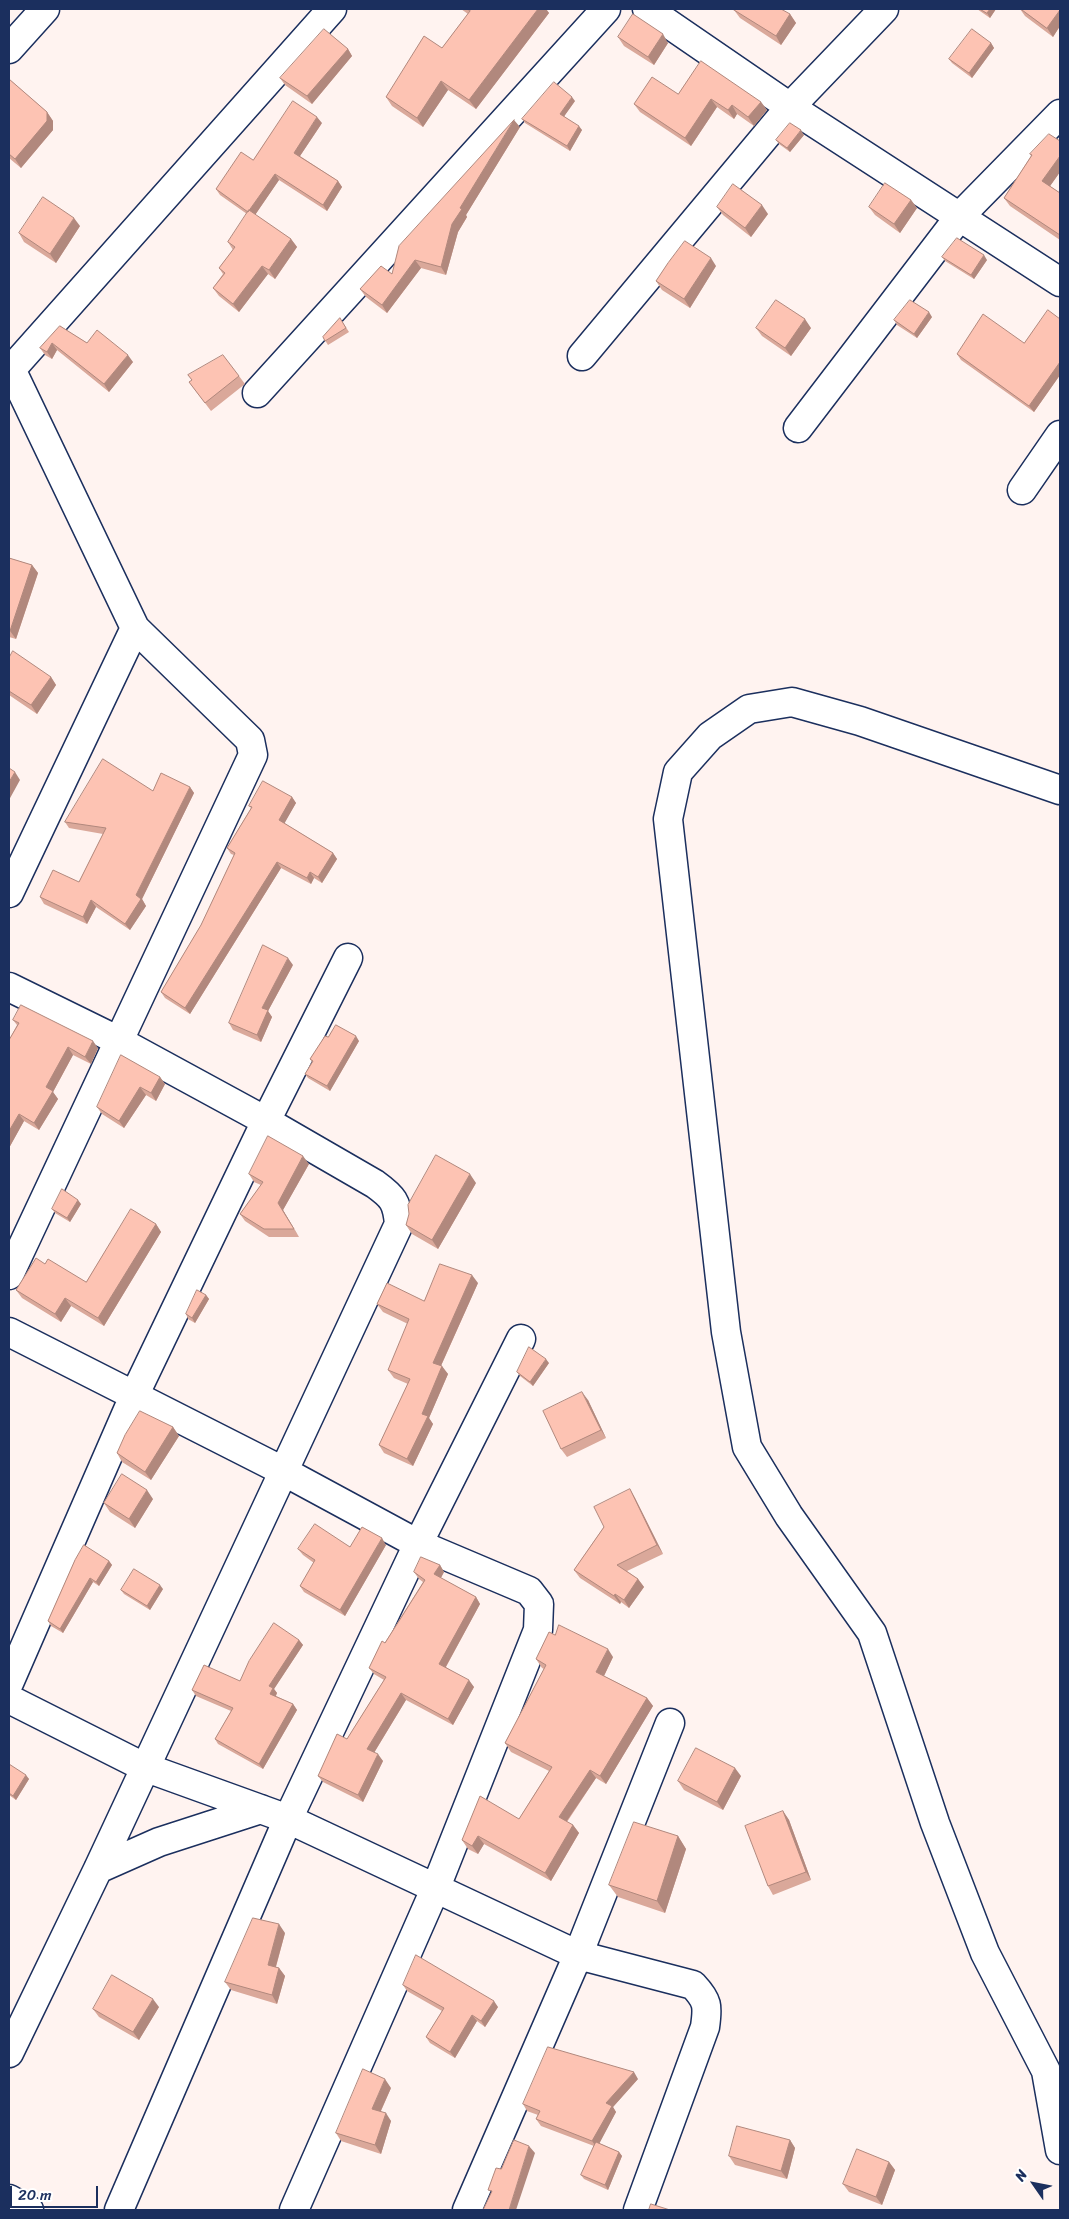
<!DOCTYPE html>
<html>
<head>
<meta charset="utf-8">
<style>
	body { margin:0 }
	#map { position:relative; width:1069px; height:2219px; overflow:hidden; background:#fff3f0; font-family:Sriracha,sans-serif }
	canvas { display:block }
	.frame { position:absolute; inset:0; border:10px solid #1b2f5e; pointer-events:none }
	.north { position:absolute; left:1009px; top:2159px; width:50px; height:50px; -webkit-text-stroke:4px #fff; paint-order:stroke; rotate:303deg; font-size:14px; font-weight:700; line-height:20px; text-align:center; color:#1b2f5e }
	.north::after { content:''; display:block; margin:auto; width:18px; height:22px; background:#1b2f5e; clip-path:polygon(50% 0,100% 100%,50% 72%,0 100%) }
	.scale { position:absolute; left:10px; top:2186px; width:88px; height:22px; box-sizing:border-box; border:2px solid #1b2f5e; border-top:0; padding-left:6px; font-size:15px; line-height:18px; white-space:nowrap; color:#1b2f5e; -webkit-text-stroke:4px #fff; paint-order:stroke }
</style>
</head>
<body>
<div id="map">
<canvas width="1069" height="2219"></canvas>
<div class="frame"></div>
<div class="north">N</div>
<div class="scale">20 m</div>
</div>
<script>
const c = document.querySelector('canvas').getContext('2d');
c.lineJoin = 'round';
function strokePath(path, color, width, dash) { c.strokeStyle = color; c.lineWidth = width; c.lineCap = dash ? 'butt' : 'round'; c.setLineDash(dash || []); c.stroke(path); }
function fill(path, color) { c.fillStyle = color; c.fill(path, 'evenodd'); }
const minor = new Path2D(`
	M647,9L790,107L1060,282
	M9,49L45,9
	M582,356L790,107L884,9
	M9,372L332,9
	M257,393L606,9
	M798,428L960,216L1060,114
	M1022,490L1060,435
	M1060,790L860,721L792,702L749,709L710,736L678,772L668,819L726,1332L747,1447L789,1516L872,1633L935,1823L985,1953L1046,2071L1060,2150
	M9,893L135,628
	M9,987L119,1041L266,1121L375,1184C393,1197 397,1202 399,1224L98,1869L9,2053
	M9,1275L253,755L250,740L135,628L11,369
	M9,1332L283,1471L418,1544L529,1591L539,1604L538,1630L436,1887L294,2210
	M9,1683L134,1396L266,1121L348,958
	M9,1699L144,1767L288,1819L578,1955L693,1985C708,2001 708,2006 705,2027L638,2210
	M98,1869L159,1842L261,1809
	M9,2199L29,2210
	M119,2210L288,1819L418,1544L521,1339
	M467,2210L578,1955L670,1723`);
strokePath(minor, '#1b2f5e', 31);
strokePath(minor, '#fff', 28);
fill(new Path2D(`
	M461,9H546L549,13L476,109L448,90L423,127L392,106L386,97L442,48L468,14Z
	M977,9H996L990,18Z
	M1020,9H1060V26L1053,37L1025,16Z
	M734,10L790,14L796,23L781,45L740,18Z
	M618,37L668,43L654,65L624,46Z
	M991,43L994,48L972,78L952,63L949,59Z
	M348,49L352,56L312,104L285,85L280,78Z
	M9,79L47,112L53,121V130L21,168L9,158Z
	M678,94L761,102L767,110L754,126L737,114L734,119L717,107L691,146L640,112L634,104Z
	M575,101L564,116L582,130L570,151L525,123L522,119Z
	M322,123L300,156L338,181L342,187L327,211L279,180L255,215L291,239L297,247L275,279L268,274L239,312L219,296L213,288L223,274L219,268L233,250L228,242L247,214L220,195L216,189L253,160Z
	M520,127L466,215L467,217L458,232L446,275L421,268L387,313L366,297L360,289L392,274Z
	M804,135L790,152L779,144L776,140Z
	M1060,141V172L1050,186L1060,193V240L1010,206L1004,198L1031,156L1030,154Z
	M911,200L917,208L900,233L875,215L869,207Z
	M717,207L768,214L751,237L723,215Z
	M80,226L56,263L24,242L19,233Z
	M942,257L987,260L974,279L945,261Z
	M716,266L690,308L662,290L656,281Z
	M932,317L917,338L897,325L894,320Z
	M340,318L349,332L328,345L323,337Z
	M1060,319V375L1034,412L961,360L957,354L1024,343Z
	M60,326L87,343L133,362L109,392L57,350L52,359L45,355L40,348Z
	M756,328H811L791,356L762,336Z
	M188,375L239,376L245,384L211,411L189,382L192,380Z
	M9,558L32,565L38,573L16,639L9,637Z
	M9,658L51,677L56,685L37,714L9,695Z
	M190,787L194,793L142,899L146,906L130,930L96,907L87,924L44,904L40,897L79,882L103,834L69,828L65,822L153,791Z
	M292,797L296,803L284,823L333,853L337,859L322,883L314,878L311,884L281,868L190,1014L165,998L161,992L201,925L234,855L231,854L227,848L251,808L249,806Z
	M293,965L268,1011L272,1017L261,1042L233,1030L229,1023Z
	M13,1020L98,1048L91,1064L73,1055L53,1092L58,1099L39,1130L24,1121L9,1148V1040L17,1025Z
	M328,1037L359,1041L330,1091L308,1078L305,1074L312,1062L310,1059Z
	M160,1077L165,1084L156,1101L146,1095L124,1128L102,1114L97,1107Z
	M309,1164L283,1210L299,1237H269L245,1221L240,1214L261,1185L254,1182L249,1174Z
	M476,1183L438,1249L412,1234L406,1225Z
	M81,1204L70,1222L55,1213L52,1209Z
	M156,1224L161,1232L104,1326L71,1306L61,1322L22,1298L16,1290L45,1264L86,1282Z
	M478,1283L441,1366L448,1374L429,1418L433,1424L413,1466L384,1453L379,1445L408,1384L394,1378L388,1370L408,1324L383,1312L377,1304L424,1301Z
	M206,1295L209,1299L195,1323L188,1319L186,1314Z
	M549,1363L533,1386L520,1376L517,1372Z
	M588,1400L606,1438L567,1457L561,1449Z
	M173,1427L179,1436L151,1480L122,1462L117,1453Z
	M630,1489L635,1498L663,1554L627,1571L638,1579L644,1587L629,1608L621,1602L620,1604L580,1578L574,1570Z
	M153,1499L135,1528L110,1512L104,1503Z
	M386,1545L345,1616L304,1592L300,1586L314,1563L303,1555L298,1549Z
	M75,1560L109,1561L112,1565L99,1586L93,1582L63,1633L51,1626L48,1621Z
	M440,1565L444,1572L441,1578L476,1597L480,1604L446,1667L474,1687L453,1725L406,1700L374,1753L383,1761L363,1802L323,1782L318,1776L347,1739L384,1680L374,1674L369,1668L423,1582L419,1579L414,1572Z
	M163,1589L150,1610L124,1594L121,1590Z
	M299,1640L303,1645L274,1689L277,1693L276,1696L293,1704L297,1710L263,1769L218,1744L215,1739L231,1711L196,1696L192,1690L240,1681Z
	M613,1657L604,1676L647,1698L653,1706L606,1784L596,1778L567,1822L573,1825L579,1833L551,1881L484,1844L478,1854L468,1849L462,1840L519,1819L549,1771L511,1752L505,1743L544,1669L542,1668L536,1659Z
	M9,1764L29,1779L16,1800L9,1795Z
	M741,1776L723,1810L684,1790L678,1781Z
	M783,1811L789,1820L811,1880L773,1895L768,1886Z
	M678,1836L686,1849L665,1913L618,1897L609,1885Z
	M285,1933L276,1967L279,1968L285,1976L277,2004L231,1990L225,1982Z
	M403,1985L498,2007L485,2027L477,2021L455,2058L430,2043L426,2037L442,2011L407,1991Z
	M159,2007L139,2040L99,2017L93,2009Z
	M638,2079L613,2107L616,2112L599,2143L619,2152L622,2156L608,2190L584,2179L581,2175L594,2146L541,2126L536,2119L538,2115L527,2111L523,2104Z
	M391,2088L381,2111L391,2121L381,2154L341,2141L336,2133Z
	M790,2140L795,2148L787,2179L735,2165L729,2156Z
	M889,2162L895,2170L882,2205L849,2192L843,2184Z`), '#daa89a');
fill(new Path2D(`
	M538,9H546L549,13L476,109L469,100Z
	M990,9H996L990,18L987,13Z
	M1060,10V26L1053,37L1047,28Z
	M790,14L796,23L781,45L776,36Z
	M663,34L668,43L654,65L648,57Z
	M991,43L994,48L972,78L969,73Z
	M348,49L352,56L312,104L307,96Z
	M441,81L448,90L423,127L417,118Z
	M572,97L575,101L563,118L560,114Z
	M711,99L717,107L691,146L685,138Z
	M761,102L767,110L754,126L748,117Z
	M732,105L737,114L734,119L728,110Z
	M47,112L53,121V130L21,168L15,159Z
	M317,117L322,123L298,159L294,153Z
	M514,120L520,127L466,215L467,217L458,232L446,275L441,267L452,224L460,208Z
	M579,126L582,130L570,151L567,146Z
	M801,130L804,135L790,152L787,148Z
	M1060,156V172L1048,189L1042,181Z
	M275,174L279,180L253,218L248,212Z
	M338,181L342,187L327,211L323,205Z
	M911,200L917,208L900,233L894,224Z
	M762,205L768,214L751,237L745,228Z
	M74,218L80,226L56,263L50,254Z
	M291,239L297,247L275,279L269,270Z
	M984,255L987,260L974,279L971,275Z
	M711,258L716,266L690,308L684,299Z
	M415,260L421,268L387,313L382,305Z
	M262,266L268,274L239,312L233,304Z
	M929,312L932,317L917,338L914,334Z
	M805,319L811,328L791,356L785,348Z
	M52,343L57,350L52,359L47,352Z
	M128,355L133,362L109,392L104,384Z
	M1060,362V375L1034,412L1029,406Z
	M32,565L38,573L16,639L10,631Z
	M51,677L56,685L37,714L31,705Z
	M15,772L20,780L9,800V782Z
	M190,787L194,793L142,899L146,906L130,930L125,924L136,895Z
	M292,797L296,803L283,826L279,820Z
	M333,853L337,859L322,883L318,877Z
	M277,862L281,868L190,1014L185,1008Z
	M310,872L314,878L311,884L307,878Z
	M91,900L96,907L87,924L83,917Z
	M288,958L293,965L268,1011L272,1017L261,1042L257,1035L262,1008Z
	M356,1036L359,1041L330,1091L327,1086Z
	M93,1041L98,1048L91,1064L85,1057Z
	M68,1047L73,1055L53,1092L58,1099L39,1130L34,1123L46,1087Z
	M160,1077L165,1084L156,1101L151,1093Z
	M140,1087L146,1095L124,1128L119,1121Z
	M19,1114L24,1121L9,1148V1131Z
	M303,1156L309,1164L283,1210L299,1237L278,1203Z
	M470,1174L476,1183L438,1249L432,1240Z
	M78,1200L81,1204L70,1222L67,1218Z
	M156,1224L161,1232L104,1326L98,1318Z
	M472,1275L478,1283L439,1370L433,1363Z
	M206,1295L209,1299L195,1323L192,1318Z
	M65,1298L71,1306L61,1322L55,1314Z
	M546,1359L549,1363L533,1386L530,1382Z
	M442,1366L448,1374L429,1418L433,1424L413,1466L407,1459L422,1414Z
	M582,1392L588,1400L606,1438L601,1430Z
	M173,1427L179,1436L151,1480L145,1472Z
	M630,1489L635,1498L663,1554L657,1545Z
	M147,1490L153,1499L135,1528L129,1519Z
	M382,1538L386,1545L345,1616L340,1610Z
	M109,1561L112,1565L99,1586L96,1582Z
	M440,1565L444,1572L439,1581L434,1574Z
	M90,1578L93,1582L63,1633L60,1629Z
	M638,1579L644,1587L629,1608L624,1600Z
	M160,1585L163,1589L150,1610L147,1606Z
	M615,1594L621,1602L620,1604L614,1596Z
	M476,1597L480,1604L444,1670L439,1664Z
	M299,1640L303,1645L274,1689L277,1693L274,1699L270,1694L269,1686Z
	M608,1649L613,1657L602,1680L596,1672Z
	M469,1680L474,1687L453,1725L448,1719Z
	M401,1693L406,1700L372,1756L367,1749Z
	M647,1698L653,1706L606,1784L600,1776Z
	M293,1704L297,1710L263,1769L259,1764Z
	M378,1754L383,1761L363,1802L358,1795Z
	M735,1768L741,1776L723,1810L717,1802Z
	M590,1770L596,1778L564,1825L559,1817Z
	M26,1775L29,1779L16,1800L13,1796Z
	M783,1811L789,1820L811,1880L806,1872Z
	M573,1825L579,1833L551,1881L545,1873Z
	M478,1836L484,1844L478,1854L472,1846Z
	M678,1836L686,1849L665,1913L657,1901Z
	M279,1924L285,1933L274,1973L268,1965Z
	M279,1968L285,1976L277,2004L272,1995Z
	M153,1999L159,2007L139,2040L133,2032Z
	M494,2001L498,2007L485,2027L481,2021Z
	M472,2015L477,2021L455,2058L450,2052Z
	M634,2072L638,2079L613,2107L616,2112L597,2148L592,2141L606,2103Z
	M385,2079L391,2088L378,2117L372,2109Z
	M386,2113L391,2121L381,2154L375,2145Z
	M790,2140L795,2148L787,2179L781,2171Z
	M529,2146L535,2153L516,2210H509Z
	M619,2152L622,2156L608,2190L605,2185Z
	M889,2162L895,2170L882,2205L876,2197Z`), '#b1887d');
const building = new Path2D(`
	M467,9H538L469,100L441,81L417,118L386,97L424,36L442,48L470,11Z
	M735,9H781L790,14L776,36L734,10Z
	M980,9H990L987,13Z
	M1021,9H1060V10L1047,28Z
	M633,14L663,34L648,57L618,37Z
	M324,29L348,49L307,96L280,78Z
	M972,29L991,43L969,73L949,59Z
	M701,61L761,102L748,117L732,105L728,110L711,99L685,138L634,104L652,77L678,94Z
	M9,79L47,112V121L15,159L9,154Z
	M554,82L572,97L560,114L579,126L567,146L522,119Z
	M293,101L317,117L294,153L338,181L323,205L275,174L248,212L216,189L241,152L253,160Z
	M514,120L460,208L462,209L452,224L441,267L415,260L382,305L360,289L381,266L392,274L399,246Z
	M790,123L801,130L787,148L776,140Z
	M1049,134L1060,141V156L1042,181L1060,193V235L1004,198L1032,155L1030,154Z
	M885,183L911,200L894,224L869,207Z
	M733,184L762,205L745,228L717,207Z
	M43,197L74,218L50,254L19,233Z
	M249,210L291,239L269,270L262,266L233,304L213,288L225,273L219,268L235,247L228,242Z
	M957,238L984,255L971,275L942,257Z
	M685,241L711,258L684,299L656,281L668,263Z
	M776,300L805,319L785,348L756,328Z
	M910,300L929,312L914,334L894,320Z
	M1048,310L1060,319V362L1029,406L957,354L983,314L1024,343Z
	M340,318L346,328L325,341L323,337Z
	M60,326L87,343L97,330L128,355L104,384L52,343L47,352L40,348Z
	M223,355L239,376L205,403L189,382L192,380L188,375Z
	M9,558L32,565L10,631L9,630Z
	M13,651L51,677L31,705L9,691V658Z
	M103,759L153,791L161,773L190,787L136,895L141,899L125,924L91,900L83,917L40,897L53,870L79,882L106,828L65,822Z
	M9,768L15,772L9,782Z
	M263,781L292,797L279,820L333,853L318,877L310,872L307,878L277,862L185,1008L161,992L201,925L235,853L227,848L252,807L249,806Z
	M263,945L288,958L262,1008L268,1010L257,1035L229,1023Z
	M21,1005L93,1041L85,1057L68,1047L46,1087L53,1091L34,1123L19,1114L9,1131V1040L19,1023L13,1020Z
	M336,1025L356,1036L327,1086L305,1074L313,1061L310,1059L325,1036L328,1037Z
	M121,1055L160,1077L151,1093L140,1087L119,1121L97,1107Z
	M268,1136L303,1156L278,1203L294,1229H264L240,1214L263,1182L249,1174Z
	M436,1155L470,1174L432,1240L406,1225L409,1214L408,1205Z
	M62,1189L78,1200L67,1218L52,1209Z
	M131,1209L156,1224L98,1318L65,1298L55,1314L16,1290L36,1258L45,1264L48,1259L86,1282Z
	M440,1264L472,1275L433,1363L442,1366L422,1414L428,1416L407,1459L379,1445L410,1379L388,1370L409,1319L377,1304L387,1283L424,1301Z
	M197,1290L206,1295L192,1318L186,1314Z
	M529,1347L546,1359L530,1382L517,1372Z
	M582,1392L601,1430L561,1449L543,1411Z
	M140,1411L173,1427L145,1472L117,1453L125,1435Z
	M122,1474L147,1490L129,1519L104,1503Z
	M630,1489L657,1545L617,1565L638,1579L624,1600L615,1594L614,1596L574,1570L604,1527L594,1507Z
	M315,1524L350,1547L362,1527L382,1538L340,1610L300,1586L315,1560L298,1549Z
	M84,1545L109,1561L96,1582L90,1578L60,1629L48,1621L75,1560Z
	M421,1557L440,1565L434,1574L476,1597L439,1664L469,1680L448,1719L401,1693L367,1749L378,1754L358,1795L318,1776L337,1734L347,1739L386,1677L369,1668L382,1641L385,1643L425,1580L414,1572Z
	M134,1569L160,1585L147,1606L121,1590Z
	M274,1623L299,1640L269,1686L273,1688L270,1694L293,1704L259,1764L215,1739L233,1708L192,1690L204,1665L240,1681L249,1661Z
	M559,1625L608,1649L596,1672L647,1698L600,1776L590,1770L559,1817L573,1825L545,1873L478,1836L472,1846L462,1840L480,1796L519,1819L552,1767L505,1743L546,1665L536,1659L549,1632L555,1635Z
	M696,1748L735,1768L717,1802L678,1781Z
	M9,1764L26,1775L13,1796L9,1793Z
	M783,1811L806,1872L768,1886L745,1826Z
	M634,1822L678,1836L657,1901L609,1885Z
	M253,1918L279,1924L268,1965L279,1968L272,1995L225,1982Z
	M416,1955L494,2001L481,2021L472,2015L450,2052L426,2037L444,2008L403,1985Z
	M112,1975L153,1999L133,2032L93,2009Z
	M548,2047L634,2072L606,2103L612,2106L592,2141L536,2119L540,2111L523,2104Z
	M363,2069L385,2079L372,2109L386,2113L375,2145L336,2133Z
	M737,2126L790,2140L781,2171L729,2156Z
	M514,2140L529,2146L509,2210H483L492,2191L488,2190L496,2168L501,2169Z
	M596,2142L619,2152L605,2185L581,2175Z
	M857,2149L889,2162L876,2197L843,2184Z
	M651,2204L670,2210H649Z`);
fill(building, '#fdc3b3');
strokePath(building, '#b1887d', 1);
</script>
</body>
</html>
